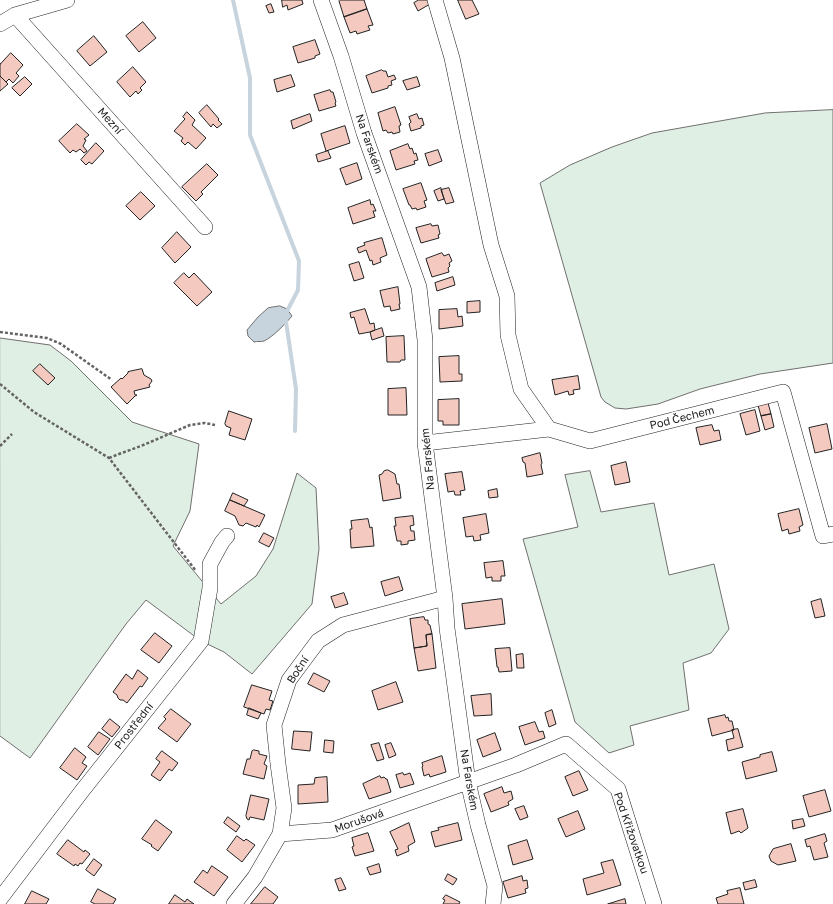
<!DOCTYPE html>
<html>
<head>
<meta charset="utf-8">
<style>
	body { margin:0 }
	canvas { display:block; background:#fff }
</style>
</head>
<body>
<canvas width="833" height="904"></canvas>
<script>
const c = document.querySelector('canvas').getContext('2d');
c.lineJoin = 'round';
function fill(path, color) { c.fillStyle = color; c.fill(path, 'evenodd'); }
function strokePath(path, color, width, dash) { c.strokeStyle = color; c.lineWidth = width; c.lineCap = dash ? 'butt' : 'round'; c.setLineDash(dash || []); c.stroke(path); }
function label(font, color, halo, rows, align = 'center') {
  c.font = font + ' "Golos Text",sans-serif'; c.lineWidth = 3; c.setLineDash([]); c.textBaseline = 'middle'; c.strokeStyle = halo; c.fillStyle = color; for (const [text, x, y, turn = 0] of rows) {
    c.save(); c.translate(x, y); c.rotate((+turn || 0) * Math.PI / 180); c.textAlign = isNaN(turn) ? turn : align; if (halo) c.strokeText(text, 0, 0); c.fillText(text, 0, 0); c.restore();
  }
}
const green = new Path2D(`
	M833,110V363L760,374L700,389L658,404L626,409L615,408L605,402L601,397L540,183L570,165L612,147L652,133L765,113Z
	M0,338L50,345L71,361L132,422L199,444L190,511L173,546L221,604L256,576L273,549L297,473L316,488L319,549L312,604L252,674L224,652L201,641L146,600L126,624L30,758L0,736Z
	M590,471L601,512L654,503L669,575L714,564L729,629L711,653L683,663L689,710L630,726L634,745L609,753L575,722L523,539L578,527L565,475Z`);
fill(green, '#e0efe3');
strokePath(green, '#6f6f6f', 1);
const water = new Path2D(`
	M280,306L287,309L292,316C286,323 273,337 264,341C261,342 257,341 254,342L248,336L247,330L258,317L268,308Z`);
fill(water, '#c7d3dd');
strokePath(water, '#6f6f6f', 1);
strokePath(new Path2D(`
	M233,0L250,78V135L299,261L298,290L285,315L296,389L295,431`), '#c7d3dd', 4);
const building = new Path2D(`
	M282,0H302L303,4L288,10L287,5L283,7Z
	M340,0H364L367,9L344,17L339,1Z
	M419,0H427L430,4L418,11L414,3Z
	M458,0H472L479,14L466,19Z
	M271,4L274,12L269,13L266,6Z
	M367,9L373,25L368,26L370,30L357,34L356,31L350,33L344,17Z
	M143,22L156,38L139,52L126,36Z
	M94,36L107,52L90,66L77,51Z
	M315,40L320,54L315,56V58L298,63L293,47Z
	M11,53L23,65L16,73L19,76L13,83L9,79L6,82L0,76V63V64Z
	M133,67L146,82L140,88L142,90L138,94L136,91L130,97L117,82Z
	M382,70L383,71H386L388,77L394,75L396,79L391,81L392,85L388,86V88L372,93L366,76Z
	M291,75L295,86L277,92L274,80Z
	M0,76L8,84L0,91Z
	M25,77L32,84L20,96L12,88Z
	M417,77L420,86L407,90L403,81Z
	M330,90L331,92H333L336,102L335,103L336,106L319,111L314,95Z
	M207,105L219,119L218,120L222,124L217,128L213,124L211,127L199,113Z
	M395,107L401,125L399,126L400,132L393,134L392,132L388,133L386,130L383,131L378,113Z
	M187,112L195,120L192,125L206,138L196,149L188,142L185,145L181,141L183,138L174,131L185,119L183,117Z
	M310,114L312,121L293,129L291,121Z
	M417,114L419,119L422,118L424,125L421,126V128L411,131L409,124L411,122L409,117Z
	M77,124L89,135L84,139L86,140L83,146L87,151L84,153L80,149L76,152L73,150L70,153L59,141Z
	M345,126L350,143L326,151L321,134Z
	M96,143L104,151L92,164L89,162L86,165L81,160Z
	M408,144L410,149L412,148L414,154L416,153L418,160L414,161L415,164L396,170L390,151Z
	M438,150L442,161L429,166L425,154Z
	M328,151L331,158L318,162L316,155Z
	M357,163L362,179L346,185L340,169Z
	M207,164L218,175L201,192L203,194L196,201L182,187Z
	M421,183L427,200L424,201L426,207L417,210L416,208L412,209L410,205H409L403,189Z
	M441,188L444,199L438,201L434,191Z
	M449,188L454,202L446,204L441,190Z
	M141,192L155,206L140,220L126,206Z
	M370,200L371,205L373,204L376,211H373L375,217L353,224L348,208Z
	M431,224L432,226L438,225L440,234L438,235L439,238L421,243L416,228Z
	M177,232L191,247L175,263L162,248Z
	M382,238L387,255L380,258L381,262L373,265L372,260L370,261L366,250L359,253L357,248L365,245L364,243Z
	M442,253L444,256L449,254L452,261L449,263L450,266L448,268L449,272L432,277L426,259Z
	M359,262L364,278L354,281L349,265Z
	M184,273L189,278L194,273L212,292L197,306L174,283Z
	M453,277L455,285L437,291L435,283Z
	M398,287L400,304H399L400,309L391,311L390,306L384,307L380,291Z
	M480,301V312L467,313V302Z
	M365,309L370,324L374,323L375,330L370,332L359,334L354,317L351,318L350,313Z
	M457,309L458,317L462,316L463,326L439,329V310Z
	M382,328L384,336L372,340L370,332L375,330Z
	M404,336L405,360H401L400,362H387L386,337Z
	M459,356V374H462V381L440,382L439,357Z
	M40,364L55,378L48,385L33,371Z
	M142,369L144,375L151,379L152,381L149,385L150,387L134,391L135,395H137L135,396L127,404L111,387L121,378L122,379L128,373V372Z
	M578,376L580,389L573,390L574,394L569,395L568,391L555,395L552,380Z
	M406,388L407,415H388V389Z
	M459,399V425H443V421H438V400Z
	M767,399L771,414L761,416L757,402Z
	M755,410L760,431L746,435L740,414Z
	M229,411L252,419L245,440L229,435L231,428L226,426L225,424Z
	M771,414L774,427L765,430L761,416Z
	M827,424L832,449L815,453L809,428Z
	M712,425L714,431L719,430L721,440L700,445L696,428Z
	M540,453L542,463L541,465L543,474L527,477L525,463L523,462L522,458Z
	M626,462L630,482L615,485L611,466Z
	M388,470L395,474L397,484H399L401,498L383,501L379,475L382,474L384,471Z
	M462,472L465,490L460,491L461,495H455L454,491L448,492L445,474Z
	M497,489L498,497L489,498L488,491Z
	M233,493L248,500L244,506L230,500Z
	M230,500L265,515L259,527L257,525L256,527L246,523L243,526L239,525L235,516L225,511Z
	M799,509L803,525L799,527L800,531L789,534L788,529L782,531L778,514Z
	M486,514L489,533L480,535L481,540L474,541L473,536L466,537L463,518Z
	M413,516L414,525L410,526L411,531H414L415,540L408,541V544L401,545V541H397L394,526H396L395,518Z
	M368,519L370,528L372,527L374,546L351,548L350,529H352L351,521Z
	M264,533L274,538L269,547L259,542Z
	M503,561L505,576H501V581H492V577L486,578L484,563Z
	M399,577L403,590L385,596L381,582Z
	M344,593L348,604L335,608L331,597Z
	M502,599L505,624L465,629L462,604Z
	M821,599L825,616L815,618L811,602Z
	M424,617L425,620H428V624L430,625L432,634L426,635L427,646L414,648L410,619Z
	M155,633L172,646L159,663L141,650Z
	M432,634L436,668L418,671L414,648L427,646L426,635Z
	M510,648L512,671L499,672L498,667H497L495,649Z
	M523,654L524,668H517L516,655Z
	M138,670L148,678L142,687L140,686L127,703L123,700H120L118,698L117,695L113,692L126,674L132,679Z
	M314,673L330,681L324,692L308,684Z
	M396,682L403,702L378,710L372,691Z
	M252,685L272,691L269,700L273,701L270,710L266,709L264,714L244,707Z
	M491,694L492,715L474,716L471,696Z
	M249,708L261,713L258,719L247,715Z
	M171,709L191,724L177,742L158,728L166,719L164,717Z
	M552,710L556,724L549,727L545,713Z
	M725,715L726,718L728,717L729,721H732L734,730L712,736L708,719Z
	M110,719L120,727L112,737L102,729Z
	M535,722L539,732L543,731L545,738L525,745L519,727Z
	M738,729L743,747L728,751L726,740L734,738L732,730Z
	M294,731L312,732L310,751L292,749Z
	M99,732L110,739L98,755L88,747Z
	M495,733L501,750L483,757L477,740Z
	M325,740L334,741L333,753L324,752Z
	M379,743L384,759L377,761L371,745Z
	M391,743L396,755L389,758L385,745Z
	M75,748L86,757L82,763L87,766L77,780L60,768Z
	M254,750L259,751V754L267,756L264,764L267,766L264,779L243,774L247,759H250L252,751Z
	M162,751L178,763L172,771L169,769L160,781L151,775L160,762L156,759Z
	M772,752L777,771L746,779L742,762L760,757V755Z
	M442,756L446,772L430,777L429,774L424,776L422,767L423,766L422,763Z
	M579,771L588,790L573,796L565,777Z
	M403,773L404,775L410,773L414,784L400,788L396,775Z
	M380,776L381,778L384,777L386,779H387L391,792L369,799L363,784Z
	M327,777L328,802L298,804V785L314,784L315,778Z
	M502,787L504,793L511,791L513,799L508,802L509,805L491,812L484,794Z
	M825,790L831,811L809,817L803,796Z
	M251,795L269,799L264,820L250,817L249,820L247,819L246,816Z
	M524,806L528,817L520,820L515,809Z
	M743,809L748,828L741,833L739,831L731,834L726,813Z
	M578,811L585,829L566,837L558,819Z
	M228,817L240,826L236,832L224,823Z
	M803,819L805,826L793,829L792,821Z
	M156,820L172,832L158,851L151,846L152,845L142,839Z
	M409,823L415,842L408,846L409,851L397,856L395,850L398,849L390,832Z
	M458,823L462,840L435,847L431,832L439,830L438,828Z
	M368,833L374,851L355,856L352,847L354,846L352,838Z
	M825,834L827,841L824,843L828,857L814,860L810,846L807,847L805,840Z
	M237,836L244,841L246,839L255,845L242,862L227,850Z
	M68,840L84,852L85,850L90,854L82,864L80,863L78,866L75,864L74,866L57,854Z
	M527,840L533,859L513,865L508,846Z
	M791,844L796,861L778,865L771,861L769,856L773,849Z
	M94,859L102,865L94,876L86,870Z
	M613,860L621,885L587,895L583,879L604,873L601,863Z
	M379,864L381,872L370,875L367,868Z
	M212,866L228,877L214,896L194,882L203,870L207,873Z
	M448,874L457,879L453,885L445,880Z
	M522,876L523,881L527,880L528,888L525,889L526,893L508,898L503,882Z
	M341,878L346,889L339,891L335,880Z
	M755,880L757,887L745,890L743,883Z
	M265,887L278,897L273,904H251Z
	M740,888L744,904H718L716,898L728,894L727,891Z
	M98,889L116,899L113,904H95L91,902Z
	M32,891L49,899L46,904H25Z
	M175,895L185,902L187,899L194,904H169Z
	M446,895L460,902L459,904H443L445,900L443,899Z
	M625,899L626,904H608Z`);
fill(building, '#f3c9c0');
strokePath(building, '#222', 1);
const minor = new Path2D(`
	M321,0L341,56L364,133L419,287L425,340V443L445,598L447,628L468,782L478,825L495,886L493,904
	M435,0L452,58L491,245L507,296L508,335L521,389L549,429
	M15,15L205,227
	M0,24L15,15L67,0
	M425,443L549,429L590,441L783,392L823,536L833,534
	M280,834L284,808L278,764L274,725L289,680L318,641L343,625L445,598
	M0,899L82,791L201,641L210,588V564L222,542L227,536
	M234,904L255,877L280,834L332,830L516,765L566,744L618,789L654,904`);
strokePath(minor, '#222', 16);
strokePath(new Path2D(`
	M0,332L47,338L61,344L112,380
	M0,384L34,412L109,458L196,571
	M0,446L12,434
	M109,458L119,454L141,446L190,425L205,423L215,425`), '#646464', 2.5, [3, 2]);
strokePath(minor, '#fff', 15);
label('11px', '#222', '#fff', [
	["Mezní",110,121,48],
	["Na Farském",369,144,71],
	["Pod Čechem",682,418,-14],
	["Na Farském",428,459,-95],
	["Boční",298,670,-57],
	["Prostřední",134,726,-52],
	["Na Farském",469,780,80],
	["Morušová",359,821,-19],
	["Pod Křižovatkou",631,833,71]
]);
</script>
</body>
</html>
